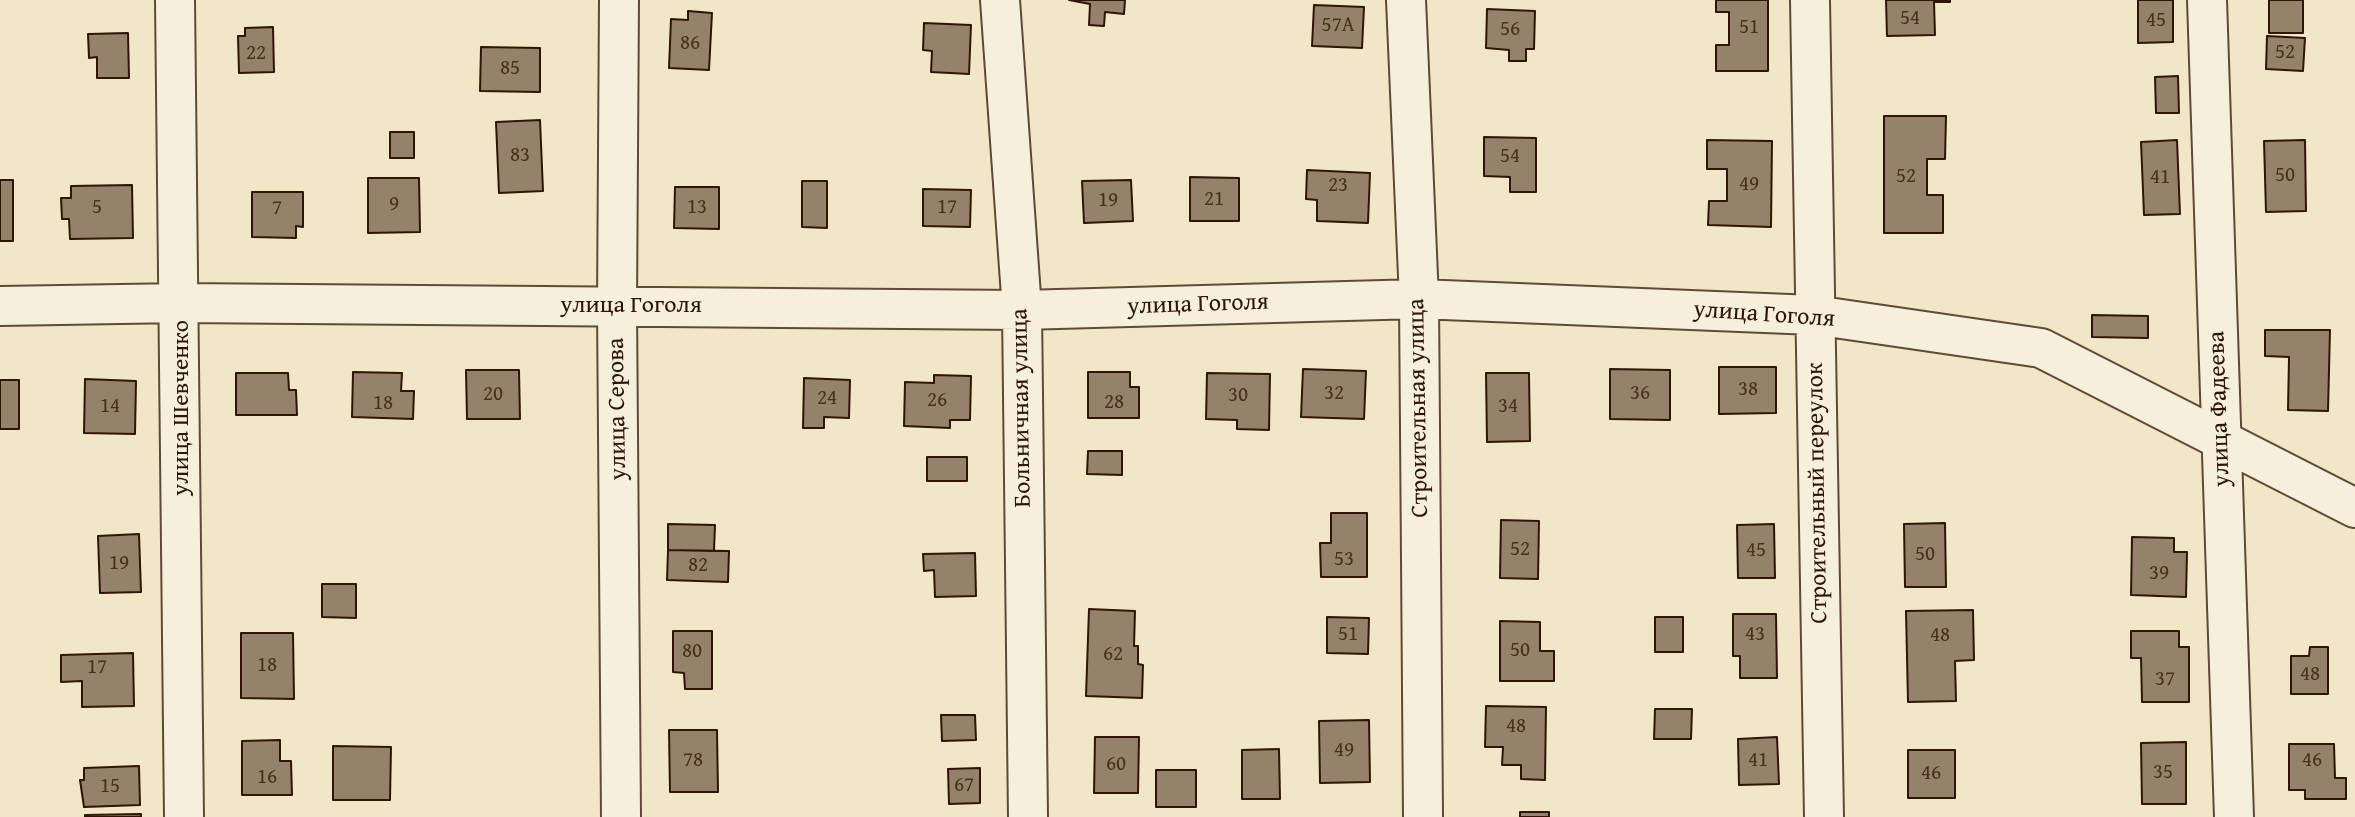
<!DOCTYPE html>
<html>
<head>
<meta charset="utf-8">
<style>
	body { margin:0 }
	canvas { display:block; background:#f1e7c7 }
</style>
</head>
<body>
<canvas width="2355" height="817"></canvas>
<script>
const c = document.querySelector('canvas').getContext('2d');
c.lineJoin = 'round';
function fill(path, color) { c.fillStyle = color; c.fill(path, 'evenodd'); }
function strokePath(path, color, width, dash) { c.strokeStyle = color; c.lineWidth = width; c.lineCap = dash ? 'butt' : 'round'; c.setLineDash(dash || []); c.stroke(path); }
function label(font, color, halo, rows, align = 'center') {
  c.font = font + ' "Gentium Book Plus",serif'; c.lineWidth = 6; c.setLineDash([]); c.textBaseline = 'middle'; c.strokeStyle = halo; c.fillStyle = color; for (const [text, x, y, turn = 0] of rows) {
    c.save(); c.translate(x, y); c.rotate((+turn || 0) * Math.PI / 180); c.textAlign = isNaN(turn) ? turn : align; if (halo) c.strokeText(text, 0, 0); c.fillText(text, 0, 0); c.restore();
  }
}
const building = new Path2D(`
	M1069,0H1125L1124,14L1105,12L1104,26L1089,25L1090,4Z
	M1716,0H1768V71H1716V45H1729V12H1716Z
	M1886,0H1950V2H1934L1935,35L1887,36Z
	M2138,0H2173V42L2138,43Z
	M2269,0H2303V33H2269Z
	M1314,5L1364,7L1362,48L1312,46Z
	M1487,9L1535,11L1534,49H1526V61H1509V50L1486,48Z
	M688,11L712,13L709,70L669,68L671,19L688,20Z
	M924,23L971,25L969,74L931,72L932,51L923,50Z
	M273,27L274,72L239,73L238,36H245V28Z
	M128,33L129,78H97V57L89,58L88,34Z
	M2267,36L2305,38L2303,71L2266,69Z
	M481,47L540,48V92L480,91Z
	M2178,76L2179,113H2156L2155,77Z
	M1884,116H1946L1945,159H1927V195H1943V233H1884Z
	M540,120L543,191L499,193L496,122Z
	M390,132H414V158H390Z
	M1484,137L1536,138V192H1510V177L1484,176Z
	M1707,140L1772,141L1771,227L1708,225L1709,201H1727V169H1707Z
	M2177,140L2180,214L2144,215L2141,142Z
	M2305,140L2306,211L2266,212L2264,141Z
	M1307,170L1370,173L1368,223L1317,221V200L1306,199Z
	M1190,177L1239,178V221H1190Z
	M368,178H419L420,232L368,233Z
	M0,180H13V241H0Z
	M1131,180L1133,221L1084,223L1082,181Z
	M802,181H827V228L802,227Z
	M132,185L133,238L70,239L69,219H62L61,198H71V186Z
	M675,187H719V229L674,228Z
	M923,189L971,190L970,227L923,226Z
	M252,192H303V227L296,226V238L252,237Z
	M2092,315L2148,316V338L2092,337Z
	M2265,330H2330L2328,411L2288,410L2289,357L2265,356Z
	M1719,367H1776V413L1719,414Z
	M1303,369L1366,371L1364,419L1301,417Z
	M1610,369L1670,370V420L1610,419Z
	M466,370H519L520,419H467Z
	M353,372L402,373L401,391H414L413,419L352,417Z
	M1088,372H1130V387H1139V418H1088Z
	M236,373H288L289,390H296L297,415H236Z
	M1207,373L1270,374L1269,430L1237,429V420L1206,419Z
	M1486,373H1529L1530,441L1487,442Z
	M934,375L971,376L970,420H950V428L904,426L905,382L934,383Z
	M804,378L850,380L849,418L824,417V428H803Z
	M85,379L136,381L135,434L84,433Z
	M0,380H19V429H0Z
	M1088,451H1122V475L1087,474Z
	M927,457H967V481H927Z
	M1331,513H1367V577H1321L1320,543H1331Z
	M1501,520L1539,521L1538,579L1500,578Z
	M1945,523L1946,587H1905L1904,524Z
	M668,524L715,525L714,551L668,550Z
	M1774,524L1775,578H1738L1737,525Z
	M139,534L141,592L100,593L98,536Z
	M2132,537L2174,538V552H2187L2186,597L2131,595Z
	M668,550L729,551L728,582L667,580Z
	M975,553L976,596L935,597L934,570L924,571L923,554Z
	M322,584H356V618L322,617Z
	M1089,609L1135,611L1134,646H1138V664L1143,665L1142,698L1086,696Z
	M1973,610L1974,660L1955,661L1956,701L1908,702L1906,611Z
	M1733,614H1776L1777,678H1740V656H1733Z
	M1327,617L1369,618L1368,654L1327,653Z
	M1655,617H1683V652H1655Z
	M1500,621L1540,622V651H1554V681H1500Z
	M673,631H712V689H685L684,673L673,672Z
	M2131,631H2179V647H2189V702H2142L2141,658H2131Z
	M241,633H293L294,699L241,698Z
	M2310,647H2328V694H2291V656H2309Z
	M133,653L134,706L82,707V681L61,682V655Z
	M1486,706L1546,707L1545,780L1521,779V765H1502L1503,747H1485Z
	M1655,709H1692L1691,739H1654Z
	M941,715H975L976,740L942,741Z
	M1369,720L1370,782L1320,783L1319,721Z
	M669,730H717L718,792H670Z
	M1095,737H1139L1138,793H1094Z
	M1777,737L1779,784L1739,785L1738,739Z
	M280,740V761H291L292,795H242V741Z
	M2186,742V804H2142L2141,743Z
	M2289,744H2334L2335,778H2346V799H2305V790H2289Z
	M333,746L391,747L390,800H333Z
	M1279,749L1280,799H1242V750Z
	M1908,750H1955V798H1908Z
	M139,766L140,805L84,807L80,780H84V768Z
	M980,768V803L949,804L948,769Z
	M1156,770H1196V807H1156Z
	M1520,812H1549V817H1520Z
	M141,814V817H85V815Z`);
fill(building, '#94826a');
strokePath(building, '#301406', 2);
const minor = new Path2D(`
	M175,0L184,817
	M619,0L617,306L621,817
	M1000,0L1022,310L1028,817
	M1406,0L1419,299L1423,817
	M1810,0L1824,817
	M2207,0L2234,817
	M0,306L181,303L1022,310L1419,299L1814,315L2041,348L2355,508`);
strokePath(minor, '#604936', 42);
strokePath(minor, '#f6efdb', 38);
label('21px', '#49301f', null, [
	["54",1910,19],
	["45",2156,21],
	["57А",1338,26],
	["51",1749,28],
	["56",1510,30],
	["86",690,44],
	["52",2285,53],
	["22",256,54],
	["85",510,69],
	["83",520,156],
	["54",1510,157],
	["50",2285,176],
	["52",1906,177],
	["41",2160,178],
	["49",1749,185],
	["23",1338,186],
	["21",1214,200],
	["19",1108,201],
	["9",394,205],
	["5",97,208],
	["13",697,208],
	["17",947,208],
	["7",277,209],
	["38",1748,390],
	["32",1334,394],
	["36",1640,394],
	["20",493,395],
	["30",1238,396],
	["24",827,399],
	["26",937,401],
	["28",1114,403],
	["18",383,404],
	["14",110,407],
	["34",1508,407],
	["52",1520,550],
	["45",1756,551],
	["50",1925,555],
	["53",1344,560],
	["19",119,564],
	["82",698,566],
	["39",2159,574],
	["51",1348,635],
	["43",1755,635],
	["48",1940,636],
	["50",1520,651],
	["80",692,652],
	["62",1113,655],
	["18",267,666],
	["17",97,668],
	["48",2310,675],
	["37",2165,680],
	["48",1516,727],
	["49",1344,751],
	["78",693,761],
	["41",1758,761],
	["46",2312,761],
	["60",1116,765],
	["35",2163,773],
	["46",1931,774],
	["16",267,778],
	["67",964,786],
	["15",110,787]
]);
label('24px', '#301406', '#f6efdb', [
	["улица Гоголя",1198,305,-2],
	["улица Гоголя",631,306],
	["улица Гоголя",1764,315,4],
	["улица Шевченко",182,408,-90],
	["Больничная улица",1022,408,-91],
	["Строительная улица",1419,408,-91],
	["улица Серова",618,409,-91],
	["улица Фадеева",2220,409,-92],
	["Строительный переулок",1818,493,-91]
]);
</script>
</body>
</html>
